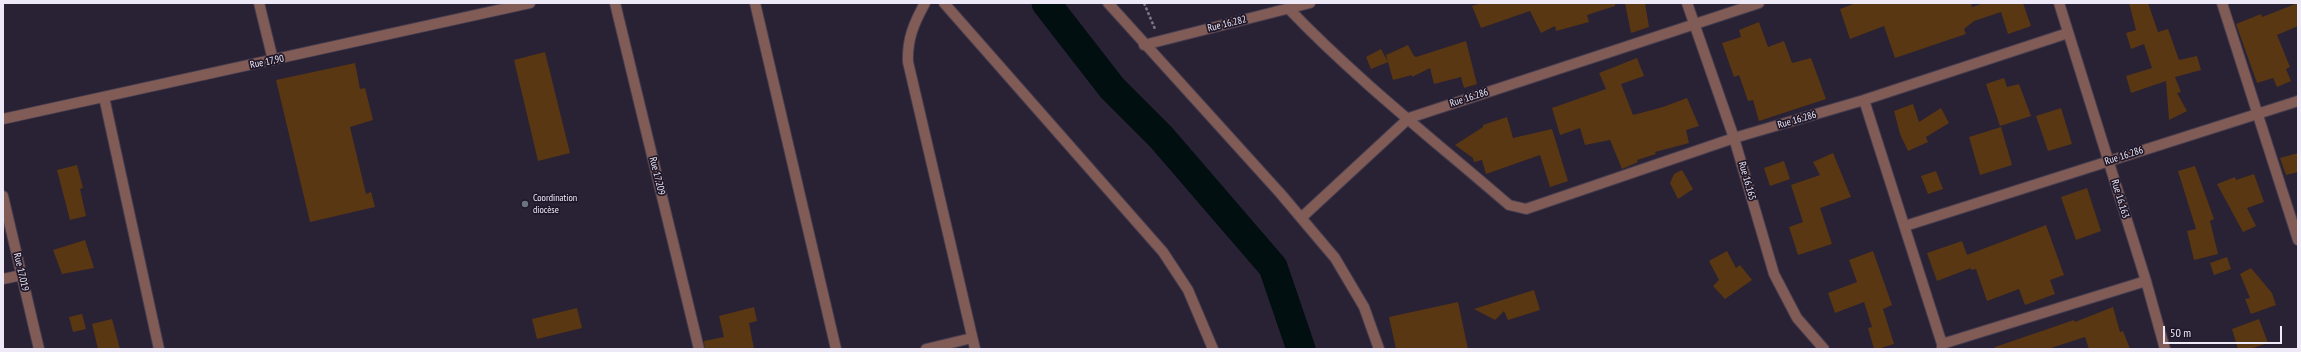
<!DOCTYPE html>
<html>
<head>
<meta charset="utf-8">
<style>
	body { margin:0 }
	#map { position:relative; width:2301px; height:352px; overflow:hidden; background:#292134; font-family:"PT Sans Narrow",sans-serif }
	canvas { display:block }
	.frame { position:absolute; inset:0; border:4px solid #eee9f6; pointer-events:none }
	.scale { position:absolute; left:2163px; top:326px; width:119px; height:18px; box-sizing:border-box; border:2px solid #eee9f6; border-top:0; padding-left:5px; font-size:12px; line-height:14px; white-space:nowrap; color:#eee9f6; -webkit-text-stroke:3px #1f172a; paint-order:stroke }
</style>
</head>
<body>
<div id="map">
<canvas width="2301" height="352"></canvas>
<div class="frame"></div>
<div class="scale">50 m</div>
</div>
<script>
const c = document.querySelector('canvas').getContext('2d');
c.lineJoin = 'round';
function strokePath(path, color, width, dash) { c.strokeStyle = color; c.lineWidth = width; c.lineCap = dash ? 'butt' : 'round'; c.setLineDash(dash || []); c.stroke(path); }
function fill(path, color) { c.fillStyle = color; c.fill(path, 'evenodd'); }
function label(font, color, halo, rows, align = 'center') {
  c.font = font + ' "PT Sans Narrow",sans-serif'; c.lineWidth = 3.5; c.setLineDash([]); c.textBaseline = 'middle'; c.strokeStyle = halo; c.fillStyle = color; for (const [text, x, y, turn = 0] of rows) {
    c.save(); c.translate(x, y); c.rotate((+turn || 0) * Math.PI / 180); c.textAlign = isNaN(turn) ? turn : align; if (halo) c.strokeText(text, 0, 0); c.fillText(text, 0, 0); c.restore();
  }
}
strokePath(new Path2D(`
	M1046,3L1112,88L1161,137L1273,267L1301,349`), '#010f10', 29);
fill(new Path2D(`
	M1482,3H1615V6L1587,15L1589,22L1556,31L1555,26L1541,33L1530,11L1481,28L1472,6Z
	M1625,3H1645L1649,27L1631,33Z
	M1856,3H1971L1972,7L1984,3H2023L2031,26L2008,34L2001,12L1974,21L1964,29L1966,34L1895,58L1884,26L1850,39L1840,9Z
	M2129,3H2148L2158,32L2168,29L2179,60L2197,56L2201,70L2175,77L2181,92L2177,93L2187,111L2169,120L2166,81L2131,93L2126,76L2152,68L2144,44L2131,49L2126,33L2136,30Z
	M2298,3V26L2277,35L2290,67L2286,69L2291,81L2277,87L2273,78L2257,83L2236,24L2261,14L2262,17Z
	M1759,22L1768,47L1784,41L1792,63L1811,58L1826,99L1759,121L1753,100L1748,101L1739,75L1734,77L1722,43L1741,37L1739,30Z
	M1466,41L1477,84L1464,88L1461,77L1434,84L1430,68L1412,77V75L1393,80L1386,55L1408,45L1414,56L1416,57Z
	M1381,49L1388,62L1371,69L1366,57Z
	M545,52L570,153L538,161L514,60Z
	M1637,58L1644,76L1621,84L1633,115L1663,107L1687,98L1699,126L1686,130L1689,143L1655,152L1656,154L1637,160L1638,162L1622,169L1610,140L1585,145L1580,128L1560,135L1552,108L1606,89L1599,73Z
	M355,63L360,89L365,88L373,120L350,127L366,194L371,192L375,207L310,222L276,80Z
	M2004,78L2007,87L2019,84L2031,116L2000,126L1986,84Z
	M1913,104L1919,122L1941,108L1949,123L1926,137L1928,142L1908,151L1900,134L1894,111Z
	M2061,108L2072,144L2048,151L2036,116Z
	M1507,117L1513,138L1552,129L1568,181L1550,187L1540,155L1486,174L1482,160L1474,162L1473,158L1455,145L1483,127V125Z
	M2001,127L2012,165L1980,175L1969,137Z
	M1833,153L1851,197L1820,208L1832,244L1798,255L1789,227L1803,222L1791,185L1820,175L1813,162Z
	M2298,153V172L2286,175L2280,158Z
	M1784,161L1790,179L1770,186L1764,168Z
	M77,165L83,188L80,189L86,216L70,220L57,170Z
	M2195,166L2214,219L2210,221L2218,254L2194,260L2187,231L2196,229L2178,171Z
	M1682,170L1693,189L1678,199L1670,183L1674,174Z
	M1936,171L1943,189L1928,194L1921,176Z
	M2254,174L2264,202L2247,208L2256,226L2243,232L2217,184L2235,177L2236,180Z
	M2087,188L2101,231L2076,240L2061,197Z
	M2046,225L2064,275L2050,280L2055,294L2025,305L2019,289L1987,301L1976,269L1971,270V268L1937,281L1927,253L1962,241L1967,255Z
	M85,240L94,268L62,274L53,250Z
	M1727,251L1736,268L1740,265L1752,280L1725,299L1713,286L1719,280L1709,261Z
	M1873,251L1892,305L1883,309L1894,344L1878,349H1874L1868,328L1872,327L1864,302L1835,313L1828,293L1857,282L1849,260Z
	M2227,257L2231,269L2214,275L2210,263Z
	M2251,268L2272,293L2276,305L2251,314L2245,299L2250,298L2240,274Z
	M1534,290L1540,310L1508,320L1504,311L1495,320L1474,309Z
	M1458,302L1468,349H1396L1389,317Z
	M754,307L757,321L749,323L754,349H705L704,341L724,337L719,316Z
	M2113,307L2120,332L2123,331L2130,349H2089L2085,337L2048,349H1995V347L2074,320L2075,322Z
	M577,308L582,328L537,339L532,319Z
	M82,314L86,329L73,332L69,317Z
	M112,319L120,349H98L92,324Z
	M2259,319L2268,343L2250,349H2238L2232,329Z`), '#593713');
const minor = new Path2D(`
	M259,3L273,60
	M615,3L699,349
	M755,3L836,349
	M925,3C914,23 907,39 908,62L975,349
	M944,3L1163,252L1188,290L1213,349
	M1108,3L1280,193L1335,258L1364,307L1379,349
	M1687,3L1734,138L1774,274L1797,318L1824,349
	M2059,3L2146,281L2165,349
	M2222,3L2298,240
	M1289,9C1357,80 1435,141 1509,205L1526,209L1734,138L1864,100L2068,33
	M1144,45L1310,3
	M104,97L159,349
	M1864,100L1942,344V349
	M3,119L530,3
	M3,196L39,349
	M1301,218L1409,118L1759,3
	M1905,226L2298,101
	M3,279L22,275
	M1942,344L2146,281
	M926,349L972,338`);
strokePath(minor, '#453d4f', 12);
strokePath(new Path2D(`
	M1144,3L1155,29`), '#7d7687', 2.5, [3, 2]);
strokePath(minor, '#815b55', 10);
for (const [x, y, r, color] of [
	[525,204,4,"#6b7280"]
]) { const dot = new Path2D(); dot.arc(x, y, r, 0, 2 * Math.PI); c.fillStyle = color; c.fill(dot); strokePath(dot, '#1f172a', 1.5); }
label('10px', '#eee9f6', '#1f172a', [
	["Rue 16.282",1227,24,-14],
	["Rue 17.90",267,62,-12],
	["Rue 16.286",1469,98,-18],
	["Rue 16.286",1797,120,-16],
	["Rue 16.286",2124,156,-18],
	["Rue 17.209",657,176,76],
	["Rue 16.165",1747,181,74],
	["Rue 16.163",2120,199,73],
	["Rue 17.019",21,272,77]
]);
label('10px', '#eee9f6', '#1f172a', [
	["Coordination",533,198],
	["diocèse",533,210]
], 'left');
</script>
</body>
</html>
